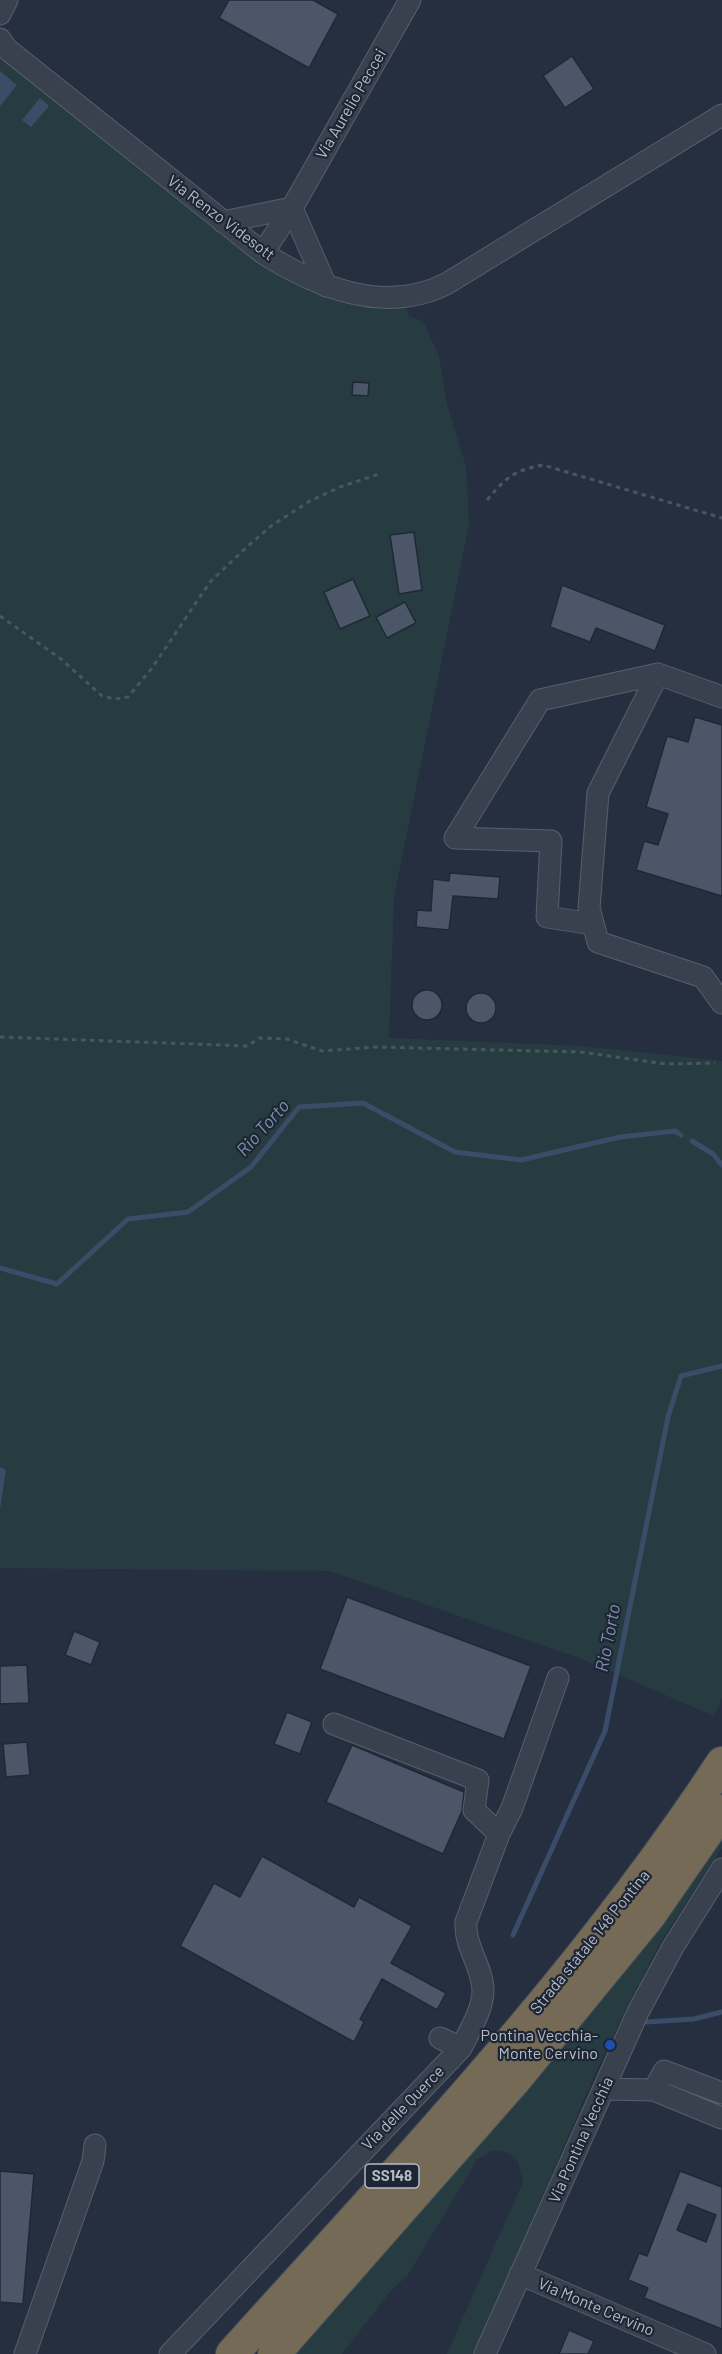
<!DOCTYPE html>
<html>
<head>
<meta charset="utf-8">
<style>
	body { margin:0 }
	canvas { display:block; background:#252f3f }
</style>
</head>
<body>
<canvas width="722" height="2354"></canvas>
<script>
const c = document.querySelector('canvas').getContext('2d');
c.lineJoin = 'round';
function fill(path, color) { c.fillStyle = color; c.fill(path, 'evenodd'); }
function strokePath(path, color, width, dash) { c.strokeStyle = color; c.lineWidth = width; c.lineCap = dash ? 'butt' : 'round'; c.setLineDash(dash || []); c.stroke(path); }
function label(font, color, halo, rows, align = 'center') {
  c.font = font + ' Barlow,sans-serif'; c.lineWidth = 4.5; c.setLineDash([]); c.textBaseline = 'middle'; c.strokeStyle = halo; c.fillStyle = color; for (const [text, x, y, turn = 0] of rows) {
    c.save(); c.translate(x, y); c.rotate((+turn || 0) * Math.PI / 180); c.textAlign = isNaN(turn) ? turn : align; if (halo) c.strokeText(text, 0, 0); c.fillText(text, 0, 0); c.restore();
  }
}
fill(new Path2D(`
	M0,55L244,250L358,302L405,308L410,317L423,321L439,356L447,404L466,467L469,524L394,897L389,1038L581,1046L722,1061V1698L714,1716L582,1659L330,1571L0,1568Z
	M722,1820V1848L661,1941L626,2008L594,2076L474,2354H447L523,2182L518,2161L507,2152L492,2150L477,2160L407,2276L389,2293L342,2354H283Z`), '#273c40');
fill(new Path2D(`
	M0,71L17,85L0,106Z
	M40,98L49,106L31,127L22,120Z
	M0,1467L6,1470L0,1509Z`), '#3b4c68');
strokePath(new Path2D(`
	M692,1141L713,1154L722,1165
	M0,1268L57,1284L128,1219L188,1212L251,1167L299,1107L363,1103L455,1152L521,1160L620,1137L675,1131L681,1135
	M513,1935L605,1731L668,1417L681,1376L722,1366
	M646,2022L694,2019L722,2012`), '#3b4c68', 5);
const building = new Path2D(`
	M229,0H313L338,14L309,68L219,18Z
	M572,56L594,89L565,108L543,76Z
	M353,382L369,383L368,396L352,395Z
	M414,532L422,590L399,594L390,535Z
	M353,579L370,616L340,629L324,592Z
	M562,585L665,625L655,651L596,628L590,642L550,627Z
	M405,602L416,623L387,638L376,617Z
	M695,717L722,725V896L636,870L644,841L658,845L668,814L646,807L667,736L688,742Z
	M450,873L500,877L498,899L453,896L449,930L416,927L417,910L431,911L433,879L449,881Z
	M412 1005a15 15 0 1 1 30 0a15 15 0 1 1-30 0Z
	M466 1008a15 15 0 1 1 30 0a15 15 0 1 1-30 0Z
	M347,1597L531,1666L504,1739L320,1669Z
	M74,1631L100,1642L91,1665L65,1655Z
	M27,1665L29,1703L0,1704V1666Z
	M287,1712L312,1722L300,1754L274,1744Z
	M27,1742L30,1775L6,1777L3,1744Z
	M352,1745L464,1792L462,1811L443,1854L326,1802Z
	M262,1856L354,1907L359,1897L412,1926L391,1963L446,1993L437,2010L382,1979L360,2019L364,2022L354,2042L180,1946L214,1883L240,1897Z
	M0,2171L34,2174L23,2304L0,2302Z
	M680,2171L722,2187V2329L644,2298L648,2288L628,2280L639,2253L647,2256ZM688,2204L716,2215L706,2242L677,2230Z
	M569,2330L594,2341L588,2354H559Z`);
fill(building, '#4b5668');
strokePath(building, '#202836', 1.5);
const minor = new Path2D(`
	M0,14L7,0
	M0,39L7,49L263,253C317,287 384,315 446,284L722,115
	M223,222L292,208L326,286
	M263,253L292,208L410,0
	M722,697L658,674L598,793L589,908L598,942L703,977L722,1003
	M593,924L547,917L551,841L455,838L540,700L658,674
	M334,1724L478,1780L474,1810L499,1834
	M440,2038L461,2048
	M605,2089L654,2090L722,2118
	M654,2090L664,2071L722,2093
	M520,2274L705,2354
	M25,2354L93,2161L95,2145
	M170,2354L461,2048C469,2032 483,2009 483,1991C483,1967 464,1946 466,1922L499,1834L512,1808L558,1678
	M485,2354L638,2012L673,1947L722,1869`);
const highway = new Path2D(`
	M232,2354C403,2164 582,1977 722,1763
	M274,2354L514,2081L650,1915L722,1811`);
strokePath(minor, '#575f6d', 23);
strokePath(highway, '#444c5a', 34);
strokePath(new Path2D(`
	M487,500C505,478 515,470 543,465L722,518
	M0,616L61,659L102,696L115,699L128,697L152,668L210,582L248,546L271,526L310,501L340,487L382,473
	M0,1037L248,1046L259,1038L287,1039L322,1051L376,1047L581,1052L666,1064L715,1063`), '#45595d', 3, [4.5, 4.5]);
strokePath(minor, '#39414f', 21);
strokePath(highway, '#756a56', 32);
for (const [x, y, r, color] of [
	[610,2045,6,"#1a4fb4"]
]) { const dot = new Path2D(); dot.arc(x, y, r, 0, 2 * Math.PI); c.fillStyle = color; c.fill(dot); strokePath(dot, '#1e2634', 2); }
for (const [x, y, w] of [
	[392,2176,54]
]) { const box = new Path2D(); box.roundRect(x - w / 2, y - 12, w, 24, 4.5); c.fillStyle = '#1e2634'; c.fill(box); strokePath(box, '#b5bcca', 1.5); }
label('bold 15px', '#b5bcca', null, [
	["SS148",392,2176]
]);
label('16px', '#b5bcca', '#1e2634', [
	["Via Aurelio Peccei",351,104,-60],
	["Via Renzo Videsott",221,218,37],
	["Strada statale 148 Pontina",590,1942,-51],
	["Via delle Querce",403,2108,-46],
	["Via Pontina Vecchia",581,2140,-66],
	["Via Monte Cervino",596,2307,23]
]);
label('16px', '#b5bcca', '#1e2634', [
	["Pontina Vecchia-",598,2036],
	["Monte Cervino",598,2054]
], 'right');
label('italic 18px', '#7d91b1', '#1e2634', [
	["Rio Torto",263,1128,-48],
	["Rio Torto",608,1638,-79]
]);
</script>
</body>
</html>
